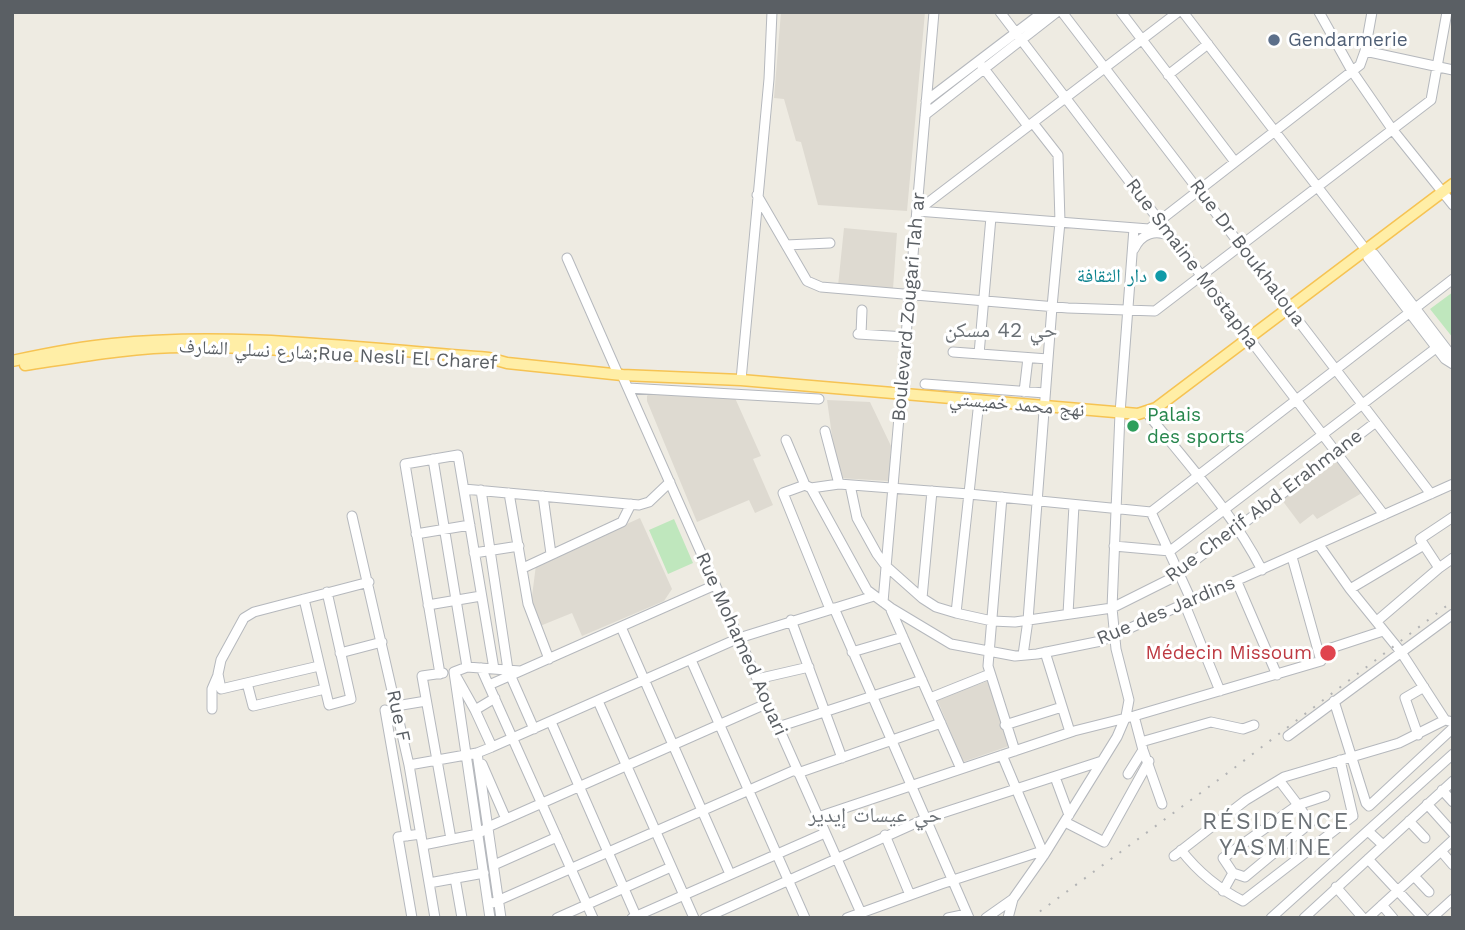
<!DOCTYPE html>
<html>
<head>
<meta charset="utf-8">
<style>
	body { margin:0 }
	#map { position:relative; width:1465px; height:930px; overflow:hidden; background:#eeebe2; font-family:"Work Sans",sans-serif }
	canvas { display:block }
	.frame { position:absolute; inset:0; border:14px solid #5a5f64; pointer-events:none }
</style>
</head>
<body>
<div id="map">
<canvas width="1465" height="930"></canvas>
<div class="frame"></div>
</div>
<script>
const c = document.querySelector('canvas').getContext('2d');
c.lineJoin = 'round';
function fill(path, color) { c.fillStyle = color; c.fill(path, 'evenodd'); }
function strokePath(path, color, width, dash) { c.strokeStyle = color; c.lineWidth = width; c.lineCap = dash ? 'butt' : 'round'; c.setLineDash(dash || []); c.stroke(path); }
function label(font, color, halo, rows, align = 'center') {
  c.font = font + ' "Work Sans","Noto Naskh Arabic",sans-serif'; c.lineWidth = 6; c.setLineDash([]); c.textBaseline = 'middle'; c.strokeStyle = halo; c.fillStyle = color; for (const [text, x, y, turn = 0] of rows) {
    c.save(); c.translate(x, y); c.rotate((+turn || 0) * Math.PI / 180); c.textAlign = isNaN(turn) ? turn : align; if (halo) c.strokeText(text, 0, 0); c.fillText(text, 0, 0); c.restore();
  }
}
fill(new Path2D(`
	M781,12H925L907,211L818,205L801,142L796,141L784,99L774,98Z
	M844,228L897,233L893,289L838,286Z
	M650,392L735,398L761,456L753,459L773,505L755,513L749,500L697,522L647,401V396Z
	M827,400L870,402L891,446L889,481L838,478Z
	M1335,459L1362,493L1317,519L1313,514L1300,524L1282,500Z
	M640,518L672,589L664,601L582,636L572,613L540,626L531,604L536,565Z
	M988,681L1009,746L963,762L937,699Z`), '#dedad1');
fill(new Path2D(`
	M1453,292V338L1430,309Z
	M674,519L693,563L668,574L649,530Z`), '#bfe7bd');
const minor = new Path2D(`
	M1000,12L1384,515
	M1062,12L1431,494
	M1121,12L1235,162
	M1183,12L1366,250L1368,258L1445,359L1453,364
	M1319,12L1352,71L1392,129L1453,205
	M1365,51L1453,70
	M982,66L1028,126
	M1168,75L1208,44
	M926,101L1043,12
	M925,115L1057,12
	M757,195L807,281L821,287L1068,308L1155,311L1431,100L1447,12
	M917,211L1149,229L1360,65L1365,51L1372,12
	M917,211L1178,12
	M786,245L830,243
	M1134,249C1141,234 1156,228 1171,237
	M1366,250L1374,254L1451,355L1452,363
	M567,258L618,374
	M858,334L906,337
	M861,334L862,310
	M953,352L1048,359
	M979,354L991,217
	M622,375L861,913
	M741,380L769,79L772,12
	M925,384L1045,393
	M628,388L819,399
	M1024,392L1028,358
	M1147,413C1187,463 1233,513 1262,570
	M825,431L839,484
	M786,440L805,485
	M433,459L467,667
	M850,485L857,518L877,554L886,566L922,598L936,607L956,613L992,621L1015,622L1112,608L1172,578L1376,422
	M811,488L867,590L891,608L951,644L1015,656L1037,654L1101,641L1453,484
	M464,489L639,505L649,502L670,482
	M481,490L508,670L534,729
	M509,493L528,604L549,659
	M543,496L551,554
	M1002,497L988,666L1015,751
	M1151,512L1453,279
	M1151,512L1192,602
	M352,516L409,765L435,918
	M416,534L470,525
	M1319,545L1350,589L1401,652L1445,720L1453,722
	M1114,546L1170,551L1436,348
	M474,553L519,546
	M523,568L622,522L631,504
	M1439,568L1453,558
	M1237,582L1277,675
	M1350,589L1424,545
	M922,598L932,491
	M304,599L329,705L351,699L327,592
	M883,602L934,12
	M428,605L481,596
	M1185,605L1220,691
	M834,608L969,918
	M830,609L783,493L805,485L811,488L839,484L969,494L1151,512
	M891,610L961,769
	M956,613L979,401
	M1068,614L1074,505
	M791,620L842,758
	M1377,621L1439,568L1420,539L1453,517
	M621,627L730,874
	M852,652L903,637
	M1045,652L1070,732
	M1319,652L1383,631
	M340,653L382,642
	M1023,655L1028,620L1052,307L1060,222L1058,155L1033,123
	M691,660L805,918
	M319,666L221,689L218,674L221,660L244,618L254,612L369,582
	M481,668L593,918
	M443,673L422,676L451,839
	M440,674L405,464L458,455L494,669
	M457,678L475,710L492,747
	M757,679L809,667
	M247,683L253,706L325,689
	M489,685L715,585
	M930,698L990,674
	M598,701L694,918
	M1334,701L1366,803L1369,806L1453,728
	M396,706L426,701
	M212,709V689L218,675
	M385,710L407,836
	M475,710L495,698
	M1134,716L1143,750L1162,804
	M551,722L636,916
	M1005,725L1062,707
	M778,727L922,680
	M1418,735L1405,698L1424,687
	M1288,736L1453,614
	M1141,742L1211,722L1243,729L1254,725
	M477,753L501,918
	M1002,755L1044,855
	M482,764L506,819
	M409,765L477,753L492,747L739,638L874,596
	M798,773L941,723
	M1128,774L1143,750
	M1055,777L1069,815
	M1279,780L1298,805L1223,858L1233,873L1245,877L1310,823L1298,805L1325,796
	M1442,790L1453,802
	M1427,804L1453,833
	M818,817L1074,731L1134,716L1321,661L1292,557
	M1409,821L1425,838
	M1065,822L1104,842L1149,761
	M1368,831L1383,845
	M885,835L910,895
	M423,845L478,834L488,827L768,703
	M1181,850C1198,872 1219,889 1243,901L1353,816L1340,760
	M1441,851L1453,865
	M1174,856L1246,800L1284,777L1399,743L1445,720
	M1368,859L1423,918
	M494,865L557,837
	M1414,876L1429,892
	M455,878L462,918
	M429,883L484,873
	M1336,887L1363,918
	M1223,891L1233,873
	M488,905L797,769
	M1382,905L1393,918
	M412,918L398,837L421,834
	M490,918L454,672L467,667L520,671
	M557,918L671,867
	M632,918L825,833
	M705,918L927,818L1102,761
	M847,918L941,884L1036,853L1044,855
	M948,918L967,914
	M986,918L1013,899
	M1008,918L1013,899L1044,855L1117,737L1126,716L1129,700L1116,649L1112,608L1120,413L1134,228
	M1271,918L1453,754
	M1304,918L1453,781
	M1368,918L1453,840
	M1432,918L1453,899`);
const major = new Path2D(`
	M12,361C45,354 78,347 112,344C237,331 364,349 489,358L507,363L622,375L741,380L1138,414L1156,408L1453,184
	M25,365C78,357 132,347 185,347C254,346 321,353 389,358`);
strokePath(minor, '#b5b8bd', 11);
strokePath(major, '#f6c353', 13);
strokePath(minor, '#fff', 9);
strokePath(major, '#ffeea6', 10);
strokePath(new Path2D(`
	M1031,918L1233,769L1453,601`), '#b3b4b5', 2, [2, 9]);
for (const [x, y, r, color] of [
	[1274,40,7,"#5c6f8a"],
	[1161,276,7,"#0f9aa8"],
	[1133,426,7,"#2e9e5b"],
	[1328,653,9,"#e0444e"]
]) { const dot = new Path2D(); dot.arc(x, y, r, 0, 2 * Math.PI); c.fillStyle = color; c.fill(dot); strokePath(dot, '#fff', 2.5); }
label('19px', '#4e5e75', '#fff', [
	["Gendarmerie",1288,40]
], 'left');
label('19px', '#5a5f64', '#fff', [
	["Rue Dr Boukhaloua",1247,253,53],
	["Rue Smaine Mostapha",1192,264,53],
	["Boulevard Zougari Tah ar",909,307,-85],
	["شارع نسلي الشارف;Rue Nesli El Charef",338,355,3],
	["نهج محمد خميستي",1017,405,5],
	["Rue Cherif Abd Erahmane",1264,506,-37],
	["Rue des Jardins",1166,611,-23],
	["Rue Mohamed Aouari",741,644,66],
	["Rue F",398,716,78]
]);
label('19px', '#0d838f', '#fff', [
	["دار الثقافة",1147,276]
], 'right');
label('19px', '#27864d', '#fff', [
	["Palais",1147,415],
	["des sports",1147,437]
], 'left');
label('19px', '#be3a42', '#fff', [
	["Médecin Missoum",1312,653]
], 'right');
label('21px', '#6b7176', '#fff', [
	["حي 42 مسكن",1001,331],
	["حي عيسات إيدير",875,816]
]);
c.letterSpacing = '2px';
label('23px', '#6b7176', '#fff', [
	["RÉSIDENCE",1276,822],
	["YASMINE",1276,848]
]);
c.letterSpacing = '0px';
</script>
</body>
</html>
